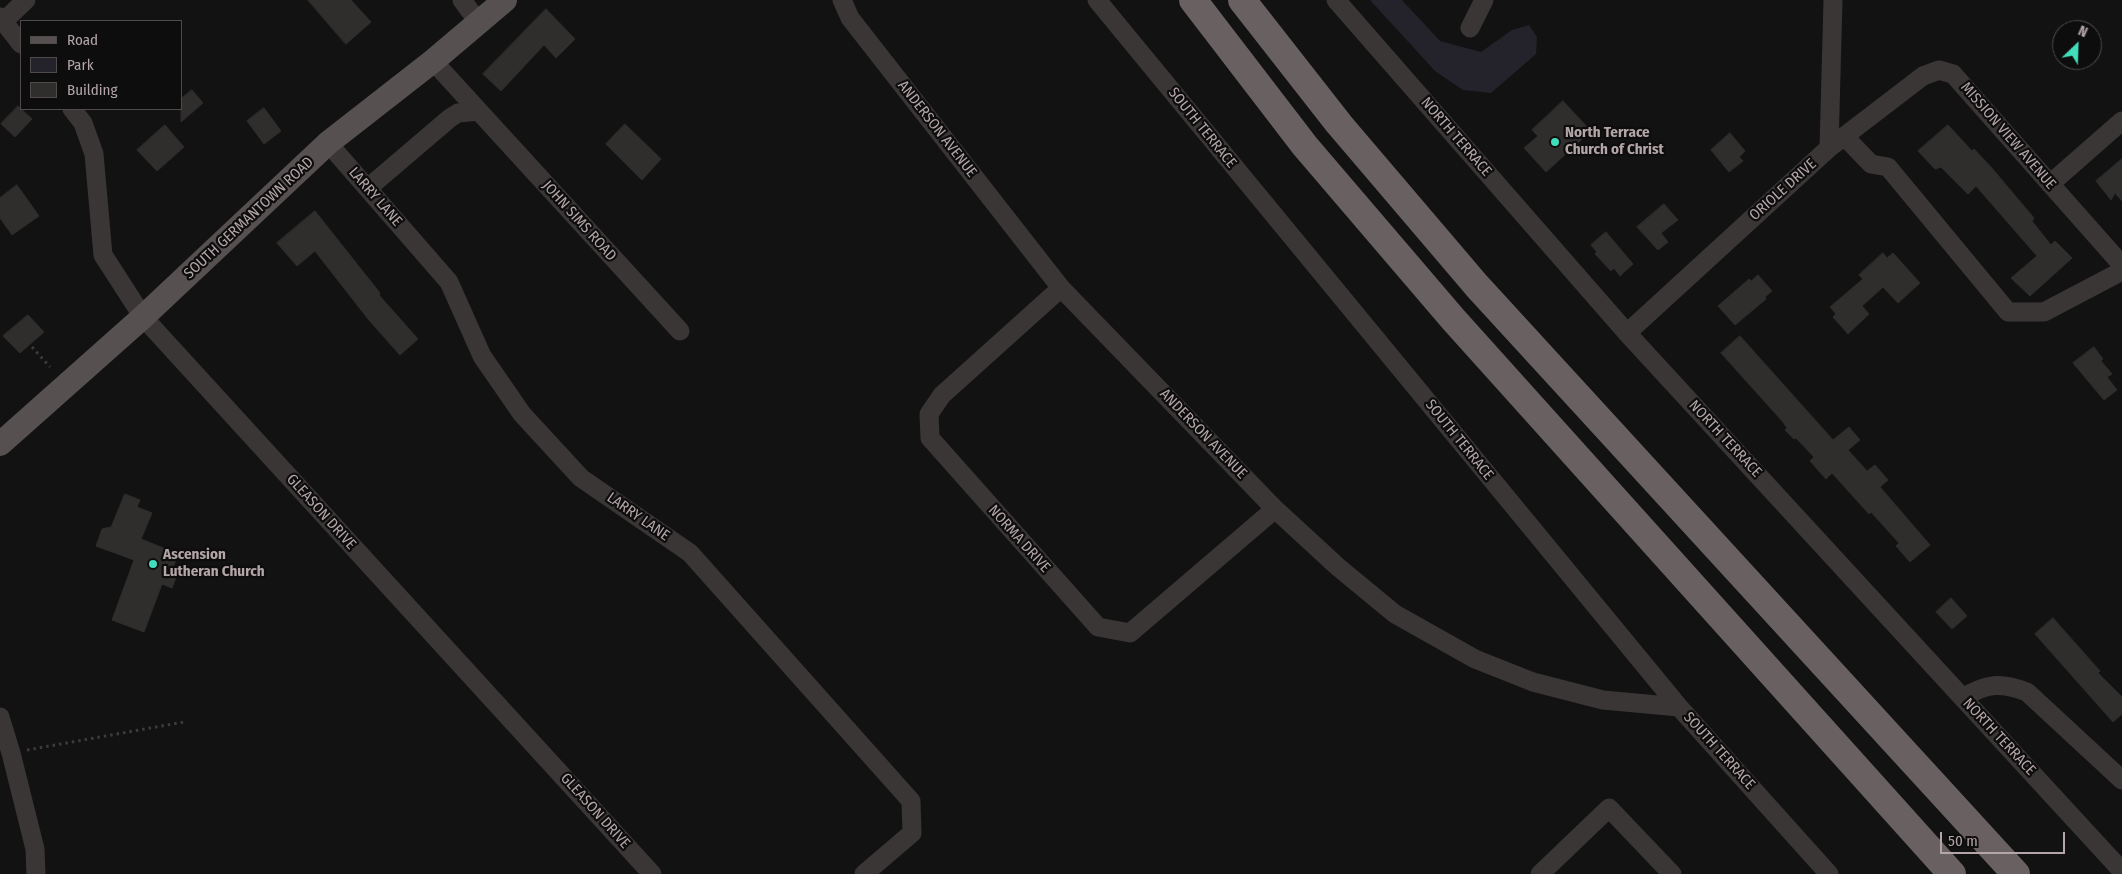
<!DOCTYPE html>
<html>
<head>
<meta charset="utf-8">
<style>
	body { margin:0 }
	#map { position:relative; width:2122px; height:874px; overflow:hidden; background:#131212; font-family:"Fira Sans Condensed",sans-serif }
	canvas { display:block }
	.legend { position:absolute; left:20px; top:20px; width:162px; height:90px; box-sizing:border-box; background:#0e0d0d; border:1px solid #504a4b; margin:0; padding:6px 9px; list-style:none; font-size:15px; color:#b3a5a8 }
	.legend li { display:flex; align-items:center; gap:10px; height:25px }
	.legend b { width:25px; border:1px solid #504a4b }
	.north { position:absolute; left:2052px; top:20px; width:50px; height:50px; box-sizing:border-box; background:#0e0d0d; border:1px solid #504a4b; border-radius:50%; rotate:24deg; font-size:14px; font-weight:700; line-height:20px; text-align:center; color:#b3a5a8 }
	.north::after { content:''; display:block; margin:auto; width:18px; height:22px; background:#41ddbb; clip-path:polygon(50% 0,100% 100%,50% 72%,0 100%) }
	.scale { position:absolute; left:1940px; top:832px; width:125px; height:22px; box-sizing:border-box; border:2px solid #b3a5a8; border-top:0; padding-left:6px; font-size:15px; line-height:18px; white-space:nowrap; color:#b3a5a8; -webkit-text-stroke:4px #0e0d0d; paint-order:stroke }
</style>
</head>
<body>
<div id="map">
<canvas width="2122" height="874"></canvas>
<ul class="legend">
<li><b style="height:6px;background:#575051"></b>Road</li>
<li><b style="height:14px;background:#24232b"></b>Park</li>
<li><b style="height:14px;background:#2f2e2d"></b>Building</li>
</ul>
<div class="north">N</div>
<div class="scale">50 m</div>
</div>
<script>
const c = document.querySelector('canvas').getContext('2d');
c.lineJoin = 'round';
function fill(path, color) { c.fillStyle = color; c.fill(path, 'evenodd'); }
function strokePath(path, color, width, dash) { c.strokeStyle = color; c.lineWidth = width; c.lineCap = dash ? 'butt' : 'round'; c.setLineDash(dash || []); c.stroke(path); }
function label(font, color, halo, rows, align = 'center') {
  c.font = font + ' "Fira Sans Condensed",sans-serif'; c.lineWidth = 4.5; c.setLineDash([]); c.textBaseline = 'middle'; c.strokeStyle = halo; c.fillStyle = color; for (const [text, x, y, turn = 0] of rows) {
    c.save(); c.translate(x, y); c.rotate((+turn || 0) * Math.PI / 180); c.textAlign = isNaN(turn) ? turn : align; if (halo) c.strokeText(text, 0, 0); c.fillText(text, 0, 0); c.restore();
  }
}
fill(new Path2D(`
	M1370,0H1402L1440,41L1481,52L1512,30L1529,25L1537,37L1536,54L1491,93L1463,90L1435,71Z`), '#24232b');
const building = new Path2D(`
	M308,0H351L371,22L346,44Z
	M546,9L575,39L556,58L544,45L501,91L483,74Z
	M192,90L203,103L181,122V99Z
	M1563,101L1591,131L1546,172L1524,148L1538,136L1532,130Z
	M18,106L32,119L15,137L1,124Z
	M264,108L281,131L264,144L247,121Z
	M625,124L661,159L642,180L606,144Z
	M165,125L184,147L157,171L137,150Z
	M1948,125L1972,151L1974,149L1991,167L2034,218L2032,221L2051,245L2055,241L2072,258L2030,296L2011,278L2037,256L1976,186L1968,194L1941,167L1935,169L1918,151Z
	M1730,133L1745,151L1739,157L1743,161L1729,172L1711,150Z
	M2122,159V201L2115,193L2111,200L2096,181Z
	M17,185L39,216L12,235L0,218V198Z
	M1664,204L1678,220L1661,233L1668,242L1658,250L1637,227Z
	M315,211L380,293L379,295L418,339L400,355L368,319L315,251L297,266L277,243Z
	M1606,232L1633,264L1620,276L1614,268L1611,271L1595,254L1597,252L1591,245Z
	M1883,253L1887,258L1893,253L1920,283L1898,303L1883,287L1862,306L1869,314L1848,334L1833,317L1836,314L1830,307L1863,279L1859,275Z
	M1758,275L1772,291L1765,297L1766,299L1735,325L1718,306L1749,279L1751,281Z
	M28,315L44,332L20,353L3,336Z
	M1740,336L1833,440L1849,427L1860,440L1848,450L1867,471L1875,465L1888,480L1880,487L1930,545L1910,562L1896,546L1899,543L1871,512L1869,514L1832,473L1826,479L1810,461L1814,457L1796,438L1794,439L1785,430L1787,428L1783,422L1721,353Z
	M2094,347L2103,359L2101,361L2112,374L2107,377L2117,390L2104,400L2073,363Z
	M125,494L140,500L137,507L152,513L141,539L178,554L173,568L177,575L172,588L162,584L144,632L112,620L134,560L96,546L102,529L111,527Z
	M1951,598L1967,616L1952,629L1936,612Z
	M2053,618L2100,671L2098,673L2122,697V714L2113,722L2035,634Z`);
fill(building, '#2f2e2d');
strokePath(building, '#2f2d2c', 1);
strokePath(new Path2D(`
	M32,347L50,367
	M27,750L184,722`), '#3f3a3b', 3, [2.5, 4]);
strokePath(new Path2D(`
	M462,0L479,23
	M842,0L850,18L1061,288L1275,509L1338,567L1395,614L1475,659L1533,682L1603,700L1679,707
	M1097,0L1679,707L1829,874
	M1336,0L1627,333L2122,871
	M0,17L21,44
	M4,21L26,0
	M1470,28L1484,0
	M433,61L680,331
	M72,109L83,123L94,154L103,255L143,317L652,874
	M1845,137L1871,164L1888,167L2008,312H2044L2122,271
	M328,143L449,282L482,356L522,414L581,478L690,553L911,801L912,833L864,874
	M1829,148L1923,76L1939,70L1953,74L2122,265
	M2050,184L2122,121
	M368,188L450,118L458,113L479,111
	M1061,288L942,395L929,414L930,438L1098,627L1130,633L1275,509
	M1627,333L1829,148L1833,0
	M1963,698C1986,683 2001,682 2027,692L2122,780
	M0,717L11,753L35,849L36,874
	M1540,874L1609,808L1672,874`), '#3a3636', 19);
strokePath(new Path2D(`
	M0,444L143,317L328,143L433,61L505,0`), '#575051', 24);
strokePath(new Path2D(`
	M1193,0L1305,146L1453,319L1952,874
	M1242,0L1339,124L1477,286L2016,874`), '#696061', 28);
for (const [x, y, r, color] of [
	[1555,142,5,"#41ddbb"],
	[153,564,5,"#41ddbb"]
]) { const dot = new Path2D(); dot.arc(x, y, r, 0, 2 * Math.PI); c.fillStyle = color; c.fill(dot); strokePath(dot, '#0e0d0d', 2); }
label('15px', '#b3a5a8', '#0e0d0d', [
	["SOUTH TERRACE",1202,128,51],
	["ANDERSON AVENUE",937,129,52],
	["MISSION VIEW AVENUE",2008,136,49],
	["NORTH TERRACE",1456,137,49],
	["ORIOLE DRIVE",1783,190,-42],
	["LARRY LANE",375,197,49],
	["SOUTH GERMANTOWN ROAD",249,218,-43],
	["JOHN SIMS ROAD",579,221,48],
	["ANDERSON AVENUE",1203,434,46],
	["NORTH TERRACE",1725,439,47],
	["SOUTH TERRACE",1459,440,51],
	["GLEASON DRIVE",321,512,48],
	["LARRY LANE",638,517,35],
	["NORMA DRIVE",1019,539,48],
	["NORTH TERRACE",1999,737,47],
	["SOUTH TERRACE",1719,751,48],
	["GLEASON DRIVE",595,811,48]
]);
label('bold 15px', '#b3a5a8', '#0e0d0d', [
	["North Terrace",1565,133],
	["Church of Christ",1565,150],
	["Ascension",163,555],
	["Lutheran Church",163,572]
], 'left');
</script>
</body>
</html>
